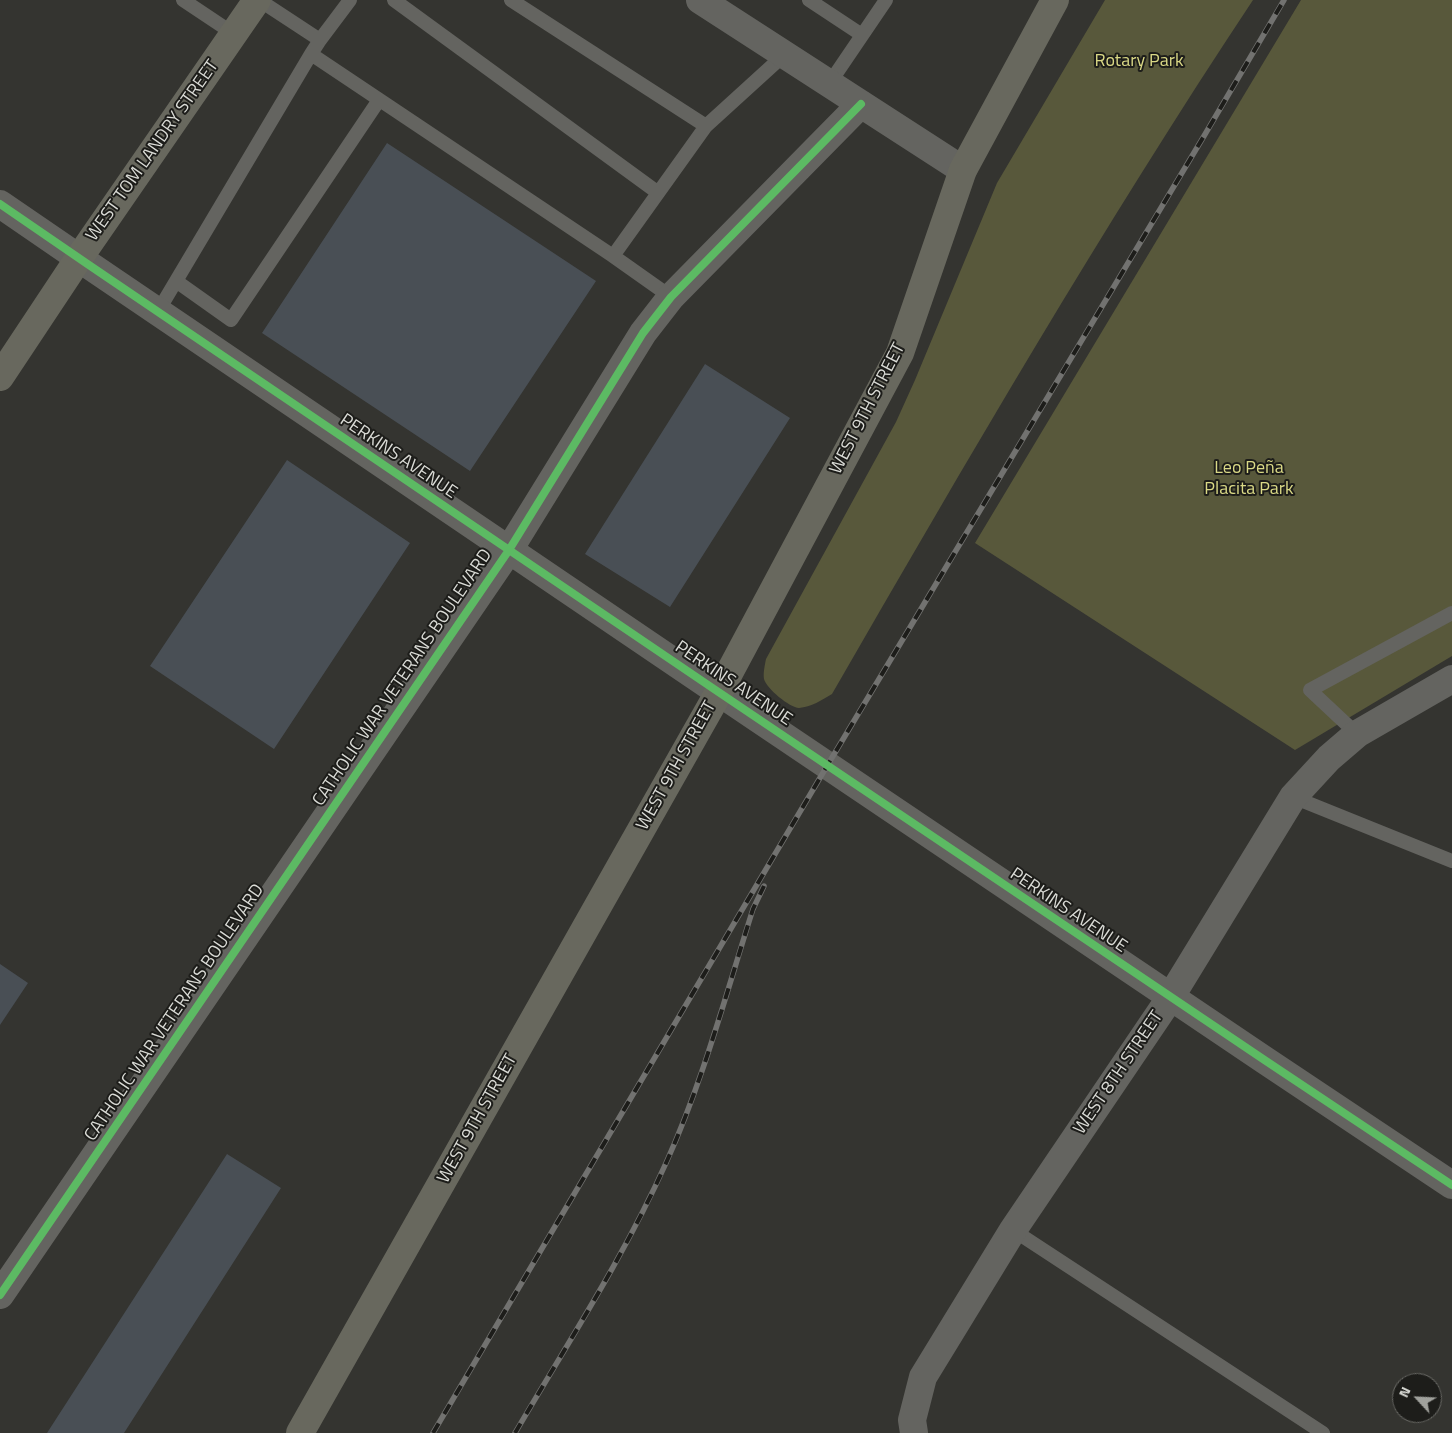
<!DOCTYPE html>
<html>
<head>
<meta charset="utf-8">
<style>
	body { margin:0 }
	#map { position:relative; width:1452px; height:1433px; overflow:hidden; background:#343430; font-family:"Titillium Web",sans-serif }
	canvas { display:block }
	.north { position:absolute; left:1392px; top:1373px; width:50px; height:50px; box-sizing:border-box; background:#1d1d1a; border:1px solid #696965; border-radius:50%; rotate:295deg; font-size:14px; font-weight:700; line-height:20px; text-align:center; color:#dadbd6 }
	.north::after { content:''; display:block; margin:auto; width:18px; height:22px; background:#a0a19c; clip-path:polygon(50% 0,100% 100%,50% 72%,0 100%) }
</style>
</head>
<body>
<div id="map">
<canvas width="1452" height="1433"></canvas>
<div class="north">N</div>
</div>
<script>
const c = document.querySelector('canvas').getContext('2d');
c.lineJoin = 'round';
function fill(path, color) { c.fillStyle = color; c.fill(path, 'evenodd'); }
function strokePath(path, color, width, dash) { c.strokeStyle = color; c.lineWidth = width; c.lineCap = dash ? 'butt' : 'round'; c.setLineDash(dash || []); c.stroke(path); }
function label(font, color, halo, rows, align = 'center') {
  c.font = font + ' "Titillium Web",sans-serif'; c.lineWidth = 4; c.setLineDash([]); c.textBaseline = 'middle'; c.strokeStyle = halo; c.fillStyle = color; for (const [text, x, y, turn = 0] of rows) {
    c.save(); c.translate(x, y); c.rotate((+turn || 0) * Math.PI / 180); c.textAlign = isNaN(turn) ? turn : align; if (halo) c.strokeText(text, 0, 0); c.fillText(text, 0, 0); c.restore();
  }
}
fill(new Path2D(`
	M1105,0H1253C1103,226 967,460 832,694C822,700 811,707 799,708C790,708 766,688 764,679C763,673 765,664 766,659L896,422L915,380L997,183Z
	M1301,0H1452V656L1295,750L975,543Z`), '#58583b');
fill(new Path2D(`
	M387,143L596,281L470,471L262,333Z
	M705,364L790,418L670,607L585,554Z
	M287,460L410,543L274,749L150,666Z
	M0,964L28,983L0,1025Z
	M227,1154L281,1188L124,1433H47Z`), '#494f55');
strokePath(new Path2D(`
	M183,0L234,34
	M259,0L320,40L311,54L613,256L671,297
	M394,0L657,192
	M511,0L706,126L784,55
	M809,0L862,35
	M320,40L350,0
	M829,84L886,0
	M613,256L706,126
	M176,281L231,320L379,100
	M157,313L311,54
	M1357,734L1310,690L1452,613
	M1293,797L1452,861
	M1013,1230L1323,1433`), '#646460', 14);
strokePath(new Path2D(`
	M700,0L963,170
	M0,204C237,367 476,527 714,689C959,855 1205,1021 1452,1185
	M0,1295L509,550L643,333L671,297L861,104
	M914,1433L912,1420L923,1377L1013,1230L1170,998L1293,797L1329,758L1357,734L1452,679`), '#646460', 28);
strokePath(new Path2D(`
	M0,377L79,258L257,0
	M300,1433L719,692L900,353L963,170L1055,0`), '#68685e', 28);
const rail = new Path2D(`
	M433,1433L827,766L1204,136L1284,0
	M515,1433C567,1344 624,1257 666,1163C703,1081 726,994 753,909L764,886`);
strokePath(rail, '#727270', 5.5);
strokePath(rail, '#1d1d1a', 4, [11]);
strokePath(new Path2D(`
	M0,204C237,367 476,527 714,689C959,855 1205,1021 1452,1185
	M0,1295L509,550L643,333L671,297L861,104`), '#5cba63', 8);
label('18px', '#dad986', '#1d1d1a', [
	["Rotary Park",1139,62],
	["Leo Peña",1249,469],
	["Placita Park",1249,490]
]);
label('18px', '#dadbd6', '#1d1d1a', [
	["WEST TOM LANDRY STREET",153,151,-55],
	["WEST 9TH STREET",868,409,-63],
	["PERKINS AVENUE",398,457,34],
	["CATHOLIC WAR VETERANS BOULEVARD",403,678,-56],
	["PERKINS AVENUE",733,684,34],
	["WEST 9TH STREET",677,766,-61],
	["PERKINS AVENUE",1068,911,34],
	["CATHOLIC WAR VETERANS BOULEVARD",175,1013,-56],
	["WEST 8TH STREET",1119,1073,-56],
	["WEST 9TH STREET",478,1119,-61]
]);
</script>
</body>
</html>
